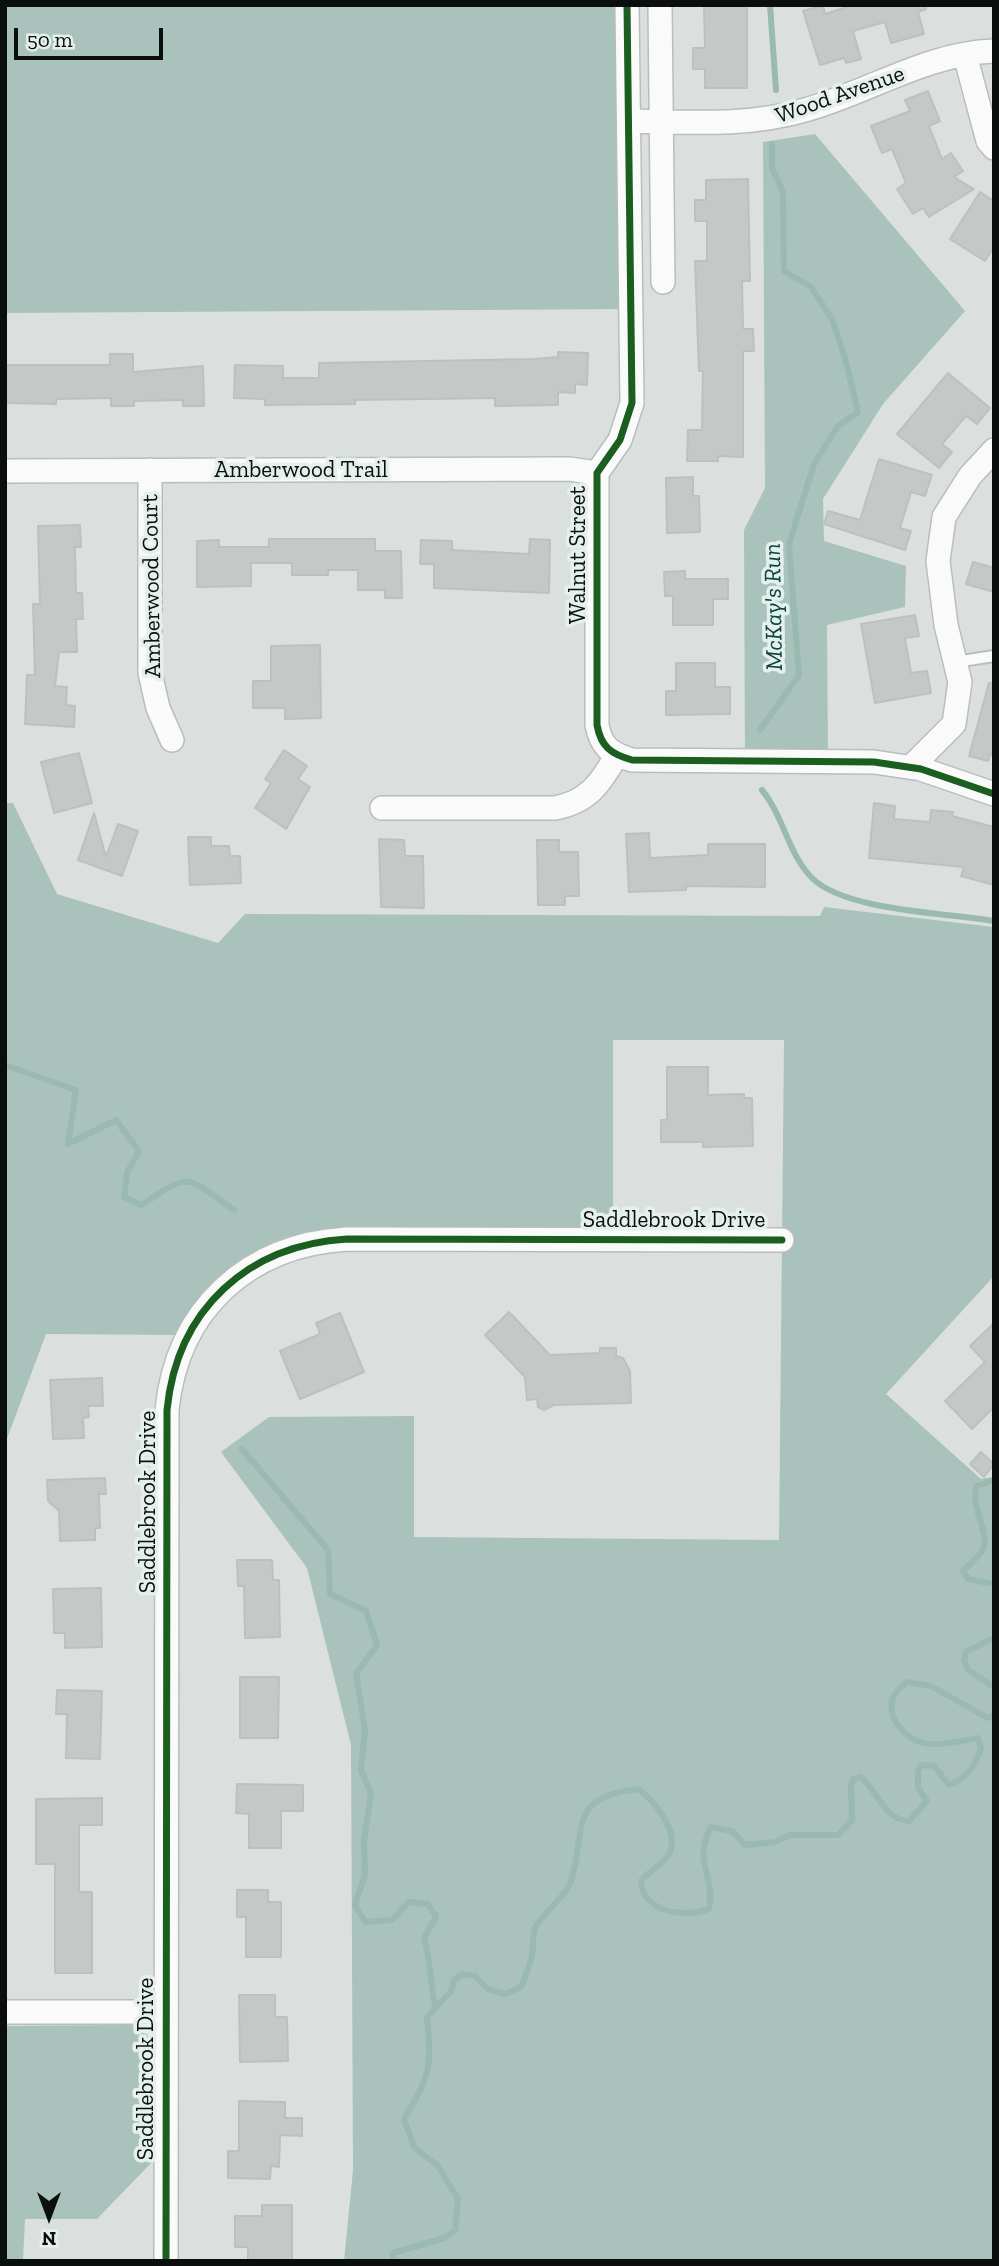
<!DOCTYPE html>
<html>
<head>
<meta charset="utf-8">
<style>
	body { margin:0 }
	#map { position:relative; width:999px; height:2266px; overflow:hidden; background:#dbe0df; font-family:"Zilla Slab",serif }
	canvas { display:block }
	.frame { position:absolute; inset:0; border:7px solid #0a0e0d; pointer-events:none }
	.north { position:absolute; left:14px; top:2182px; width:70px; height:70px; -webkit-text-stroke:5px #e5f0ed; paint-order:stroke; rotate:180deg; font-size:19px; font-weight:700; line-height:28px; text-align:center; color:#0a0e0d }
	.north::after { content:''; display:block; margin:auto; width:24px; height:32px; background:#0a0e0d; clip-path:polygon(50% 0,100% 100%,50% 72%,0 100%) }
	.scale { position:absolute; left:14px; top:28px; width:149px; height:32px; box-sizing:border-box; border:4px solid #0a0e0d; border-top:0; padding-left:9px; font-size:21px; line-height:24px; white-space:nowrap; color:#0a0e0d; -webkit-text-stroke:5px #e5f0ed; paint-order:stroke }
</style>
</head>
<body>
<div id="map">
<canvas width="999" height="2266"></canvas>
<div class="frame"></div>
<div class="north">N</div>
<div class="scale">50 m</div>
</div>
<script>
const c = document.querySelector('canvas').getContext('2d');
c.lineJoin = 'round';
function fill(path, color) { c.fillStyle = color; c.fill(path, 'evenodd'); }
function strokePath(path, color, width, dash) { c.strokeStyle = color; c.lineWidth = width; c.lineCap = dash ? 'butt' : 'round'; c.setLineDash(dash || []); c.stroke(path); }
function label(font, color, halo, rows, align = 'center') {
  c.font = font + ' "Zilla Slab",serif'; c.lineWidth = 7; c.setLineDash([]); c.textBaseline = 'middle'; c.strokeStyle = halo; c.fillStyle = color; for (const [text, x, y, turn = 0] of rows) {
    c.save(); c.translate(x, y); c.rotate((+turn || 0) * Math.PI / 180); c.textAlign = isNaN(turn) ? turn : align; if (halo) c.strokeText(text, 0, 0); c.fillText(text, 0, 0); c.restore();
  }
}
fill(new Path2D(`
	M5,5H627L630,309L5,313Z
	M815,134L965,311L883,404L823,499L824,541L906,566L905,607L827,625L828,762L745,761L744,530L765,488L763,142Z
	M5,803H13L57,894L218,943L245,914L820,916L824,907L994,927V1276L886,1394L981,1479L994,1477V2261H344L353,2170L351,1745L307,1568L221,1452L269,1417L414,1416V1537L779,1540L784,1040H613V1239L284,1251L188,1335L46,1334L5,1444Z
	M132,2025L148,2036L157,2052L154,2160L97,2219H25L23,2261H5V2026Z`), '#a9c2bc');
strokePath(new Path2D(`
	M770,5L776,90
	M760,730L799,675L789,544L814,464L838,426L858,412L845,358L832,319L811,287L784,271L783,192L772,168V144
	M762,790C784,817 788,854 812,878C845,911 948,913 994,921
	M5,1065L76,1090L68,1144L116,1120L139,1151L127,1173L124,1197L142,1205C192,1170 186,1177 234,1210
	M242,1449L328,1550L330,1594L366,1611L377,1645L356,1674L365,1730L361,1770L371,1793L364,1841L365,1875L355,1905L365,1922L392,1920L409,1902L428,1904L436,1917L424,1938C431,1961 430,1983 435,2006
	M994,1480L977,1486C969,1507 992,1534 982,1551C977,1558 969,1565 963,1571L968,1579L994,1584
	M994,1638L966,1652L964,1660L968,1670L994,1687
	M392,2261L393,2253L444,2238L455,2231L458,2199L438,2166L414,2147L404,2119C430,2075 432,2070 427,2017L451,1991L454,1980L462,1974L475,1976L489,1990L507,1994L522,1986C525,1976 530,1965 532,1955C534,1946 532,1936 535,1928C541,1913 565,1899 571,1881C587,1830 566,1797 638,1789C654,1800 681,1833 669,1854C662,1865 649,1871 641,1881C642,1911 683,1919 709,1909C716,1875 692,1863 711,1827L732,1831L745,1845L775,1842L790,1835H838L852,1820L851,1785L853,1779L860,1777C880,1792 882,1819 909,1821L927,1801L918,1788V1770L922,1765L934,1766L949,1785C968,1778 974,1767 981,1749L978,1738C962,1741 945,1745 929,1744C908,1742 886,1720 893,1698C895,1692 902,1686 907,1682L931,1686L988,1718L994,1715`), '#9ab9b1', 6);
const building = new Path2D(`
	M704,5H747V88H705V69H693V48H705Z
	M823,5L825,14L853,5H925L926,9L918,12L924,34L891,43L885,22L853,31L861,59L846,63L844,58L820,65L803,11Z
	M928,91L940,121L929,126L942,159L951,153L963,171L954,177L974,189L929,217L923,208L913,214L897,189L906,183L892,149L882,153L871,126L910,111L905,100Z
	M748,179L750,281H742L743,329H753L754,351H743V457L718,456V461H687L688,430H702L703,371H699L695,261H707V221H695V200H706V180Z
	M980,192L994,201V247L985,261L950,239Z
	M558,352L588,353L587,385L575,384V393L558,392V405L495,406V398L355,400V404L265,405V399L234,398L235,365L283,366V378H319V363L534,359L558,357Z
	M110,354H133V372L203,366L204,406H183V400L134,401V406H111V398L56,399V404L5,403V365H110Z
	M948,373L990,408L977,424L966,416L942,444L952,452L939,468L897,434Z
	M879,459L932,475L925,496L911,492L900,528L911,531L905,550L824,524L828,511L860,520Z
	M693,477V496H699L700,532L667,533L666,478Z
	M80,525L81,547H75L76,593H82L83,619H76L77,652H59L55,686L67,687L66,705L75,706L74,727L25,724L27,675H35L33,604H40L38,526Z
	M269,539H375V551H401L402,598H385V590H358V570H328V575H292V563H251V586L197,587V541L219,540V547H269Z
	M530,539L550,540L549,593L434,588V564H420L421,540L452,541V550L529,554Z
	M973,562L994,568V592L966,584Z
	M685,571V579H728V599H713V625H673V596H665L664,572Z
	M915,615L919,636L905,638L911,673L927,671L931,693L875,703L861,624Z
	M320,645L321,718L285,719V708H253V681H271V646Z
	M676,663H715V687H730V714L666,715V691H676Z
	M989,683L994,684V755L990,754L988,761L969,756Z
	M284,750L307,766L298,779L310,787L286,829L255,808L271,783L265,779Z
	M79,753L92,803L54,813L41,762Z
	M874,803L895,806L894,819L930,822L931,810L953,812L952,816L994,827V885L961,876L964,867L869,858Z
	M94,813L106,857L118,824L138,831L122,876L78,860Z
	M649,833L650,858L708,855V844H765V887L686,886V890L629,892L626,834Z
	M188,837H211V846H229L230,856H240L241,883L190,885Z
	M379,839L404,840L405,856H423L424,908L381,907Z
	M537,840H559V852H578L579,896H565V905H538Z
	M667,1067H708V1095L744,1094V1098H752L753,1146L703,1147V1142H661V1120H667Z
	M509,1312L550,1355L600,1353V1348H616V1356L623,1358L630,1371L631,1403L554,1405L544,1410L538,1407L537,1399L527,1400L525,1377L485,1335Z
	M340,1313L364,1372L300,1399L280,1351L320,1334L316,1323Z
	M994,1323V1407L972,1429L945,1401L985,1362L970,1346Z
	M102,1378L103,1406H88L89,1417L83,1418L84,1438L53,1439L50,1380Z
	M981,1452L994,1464L984,1477L970,1464Z
	M105,1478L106,1494H99L100,1528H95V1540L60,1541L59,1511L48,1501L47,1480Z
	M237,1560H272L273,1580H279L280,1637L245,1638L244,1586H238Z
	M101,1588L102,1647L65,1648V1633H54L53,1589Z
	M240,1677H279L278,1738H240Z
	M57,1690L102,1691L100,1759L66,1758L67,1714H56Z
	M237,1784L303,1785V1811H281V1848H249V1814L236,1813Z
	M102,1798V1825H79V1892H92V1973H55V1864H36V1799Z
	M237,1890H268V1902H281V1957H246V1917H237Z
	M239,1995H275V2017H287L288,2061L240,2062Z
	M239,2101L285,2102V2118H302V2136L280,2135L279,2167L271,2166L270,2179L228,2178V2151H239Z
	M262,2205H292V2261H248V2247H235V2216H262Z`);
fill(building, '#c4c9c8');
strokePath(building, '#bcc1c0', 2);
const lane = new Path2D(`
	M955,662L994,656`);
const street = new Path2D(`
	M627,5L632,403L620,440L597,473V725C601,747 611,754 632,760L874,762L921,769L994,794
	M660,5L663,282
	M965,55L988,141L994,148
	M629,121C688,122 747,127 805,110C867,93 927,53 994,51
	M150,470V673L158,708L172,740
	M5,471L569,469L597,473
	M911,767L954,724L960,682L946,625L938,561L944,517L970,476L994,450
	M382,808H555C588,802 601,783 616,756
	M5,2012H165
	M166,2261L167,1410C177,1309 248,1245 347,1239L782,1240`);
strokePath(lane, '#babdbd', 14);
strokePath(street, '#babdbd', 26);
strokePath(lane, '#fafafa', 10);
strokePath(street, '#fafafa', 23);
strokePath(new Path2D(`
	M627,5L632,403L620,440L597,473V725C601,747 611,754 632,760L874,762L921,769L994,794
	M166,2261L167,1410C177,1309 248,1245 347,1239L782,1240`), '#1b5e20', 7);
label('23px', '#0a0e0d', '#e5f0ed', [
	["Wood Avenue",840,95,-19],
	["Amberwood Trail",301,470],
	["Walnut Street",578,555,-90],
	["Amberwood Court",152,586,-91],
	["Saddlebrook Drive",674,1220],
	["Saddlebrook Drive",148,1502,-90],
	["Saddlebrook Drive",146,2069,-90]
]);
label('italic 24px', '#08463b', '#e5f0ed', [
	["McKay's Run",774,607,-91]
]);
</script>
</body>
</html>
